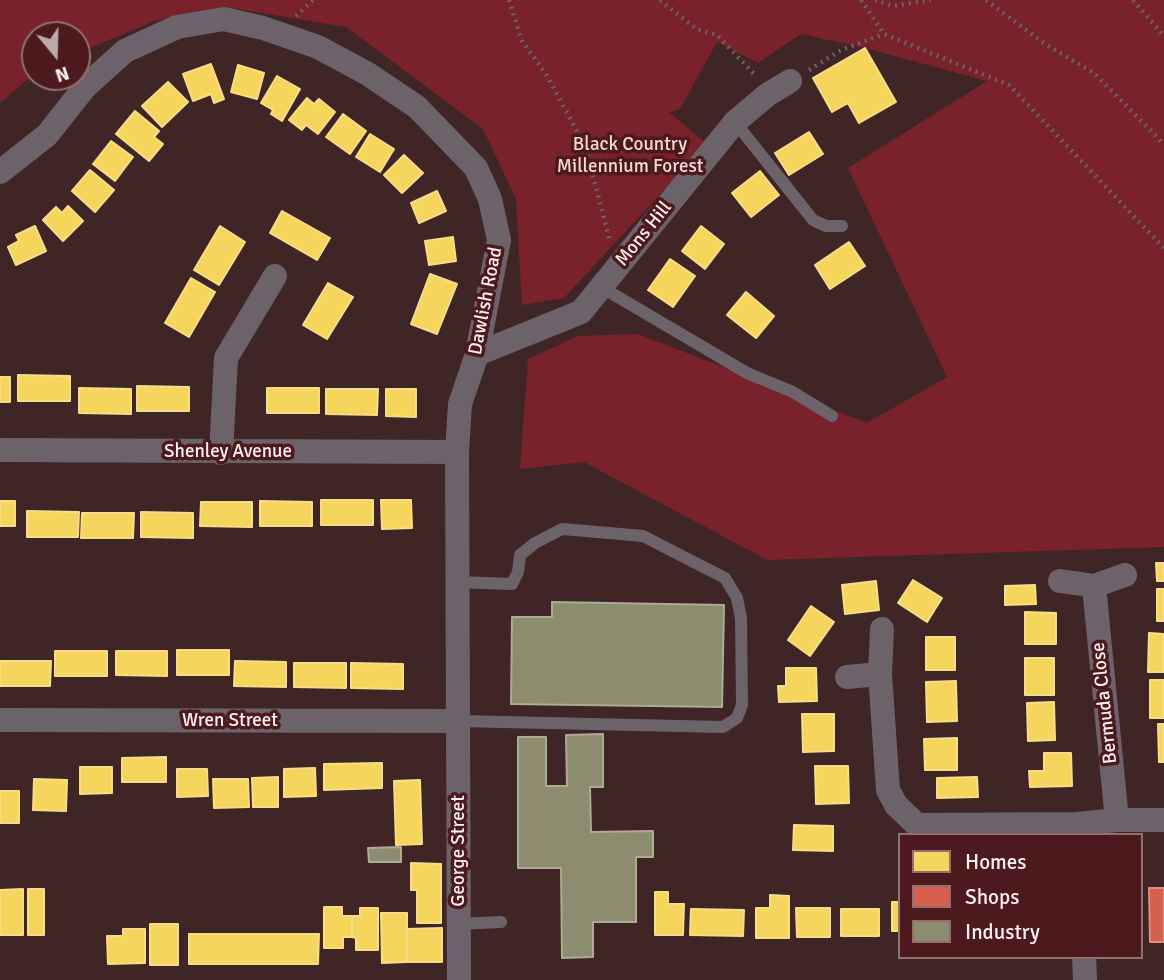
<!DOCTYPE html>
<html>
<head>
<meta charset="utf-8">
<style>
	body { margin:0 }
	#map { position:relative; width:1164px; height:980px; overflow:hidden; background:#402526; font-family:Signika,sans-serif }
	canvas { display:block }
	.legend { position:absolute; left:898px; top:833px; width:245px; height:126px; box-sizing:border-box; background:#4c191c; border:2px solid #936f71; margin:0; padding:9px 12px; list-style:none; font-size:21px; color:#fef0f0 }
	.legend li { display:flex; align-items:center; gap:14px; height:35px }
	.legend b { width:35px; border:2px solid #936f71 }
	.north { position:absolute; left:21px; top:21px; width:70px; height:70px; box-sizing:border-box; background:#4c191c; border:2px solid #936f71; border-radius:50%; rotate:161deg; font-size:19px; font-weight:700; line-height:28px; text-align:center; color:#fef0f0 }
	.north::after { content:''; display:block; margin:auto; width:24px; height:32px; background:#bca9a9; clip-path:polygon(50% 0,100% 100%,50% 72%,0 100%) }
</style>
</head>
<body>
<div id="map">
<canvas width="1164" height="980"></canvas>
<ul class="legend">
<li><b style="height:19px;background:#f6d55c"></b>Homes</li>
<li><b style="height:19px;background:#d6604d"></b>Shops</li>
<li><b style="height:19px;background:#8c8c6e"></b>Industry</li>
</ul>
<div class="north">N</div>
</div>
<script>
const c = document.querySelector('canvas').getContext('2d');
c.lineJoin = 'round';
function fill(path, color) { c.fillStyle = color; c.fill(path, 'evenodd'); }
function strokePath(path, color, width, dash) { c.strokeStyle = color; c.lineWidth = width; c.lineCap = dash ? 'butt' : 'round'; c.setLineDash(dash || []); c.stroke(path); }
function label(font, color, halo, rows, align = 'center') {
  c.font = font + ' Signika,sans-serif'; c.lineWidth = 7; c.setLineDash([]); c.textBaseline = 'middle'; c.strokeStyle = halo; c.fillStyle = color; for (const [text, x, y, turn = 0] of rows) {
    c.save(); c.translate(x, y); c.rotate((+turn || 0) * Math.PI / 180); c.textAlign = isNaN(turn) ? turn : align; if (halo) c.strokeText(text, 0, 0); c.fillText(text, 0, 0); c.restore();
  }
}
fill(new Path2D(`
	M0,0H1164V547L767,560L584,462L520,469L528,359L578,336L638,334L867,423L947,377L848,168L987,81L865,48L801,34L758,63L717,42L680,109L669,112L707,144L564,298L522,305L516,199L483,129L346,27L226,7L155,21L77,53V35H35V73L0,103Z`), '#79222b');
const homes = new Path2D(`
	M865,48L896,102L859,123L848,103L832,112L813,78Z
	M211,64L224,99L214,103L211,94L193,101L183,74Z
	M238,65L264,73L257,99L231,92Z
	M277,76L300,89L282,121L271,114L273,110L261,103Z
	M168,82L188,102L162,127L142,106Z
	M307,98L314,104L319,99L335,112L318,134L306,125L302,130L289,120Z
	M135,111L159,131L154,137L163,144L149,161L116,134Z
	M343,114L366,131L350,154L326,137Z
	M809,132L823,154L789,175L775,153Z
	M370,134L394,149L380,172L356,157Z
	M111,141L133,157L115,181L93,164Z
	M404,155L423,173L402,193L384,175Z
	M90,170L114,190L95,212L72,191Z
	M760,171L779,195L751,217L732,193Z
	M437,191L446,211L419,223L411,203Z
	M68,206L83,221L63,241L43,220L56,207L62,213Z
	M282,211L330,238L317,260L270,233Z
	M35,226L46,251L16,265L8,247L19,241L16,235Z
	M220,226L245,242L219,285L194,270Z
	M701,226L724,244L705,269L682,251Z
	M453,237L456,261L429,265L425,241Z
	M849,242L865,266L830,289L815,265Z
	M670,259L695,276L673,307L648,290Z
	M430,274L457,284L437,334L411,324Z
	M191,278L215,292L189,337L165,323Z
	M328,283L353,297L327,339L303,325Z
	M746,292L774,316L756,338L727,315Z
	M18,375L70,376V401H18Z
	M0,377H10V402H0Z
	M137,386L189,387V411H137Z
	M79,388L131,389V414L79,413Z
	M267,388H319V413H267Z
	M326,389H378L377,415L326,414Z
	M386,389H416V417L386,416Z
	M321,500H373V525H321Z
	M381,500H411L412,528L382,529Z
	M0,501H15V526H0Z
	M260,501L312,502V526H260Z
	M201,502H252V527L200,526Z
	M27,511L79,512L78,537H27Z
	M141,512L193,513V538L141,537Z
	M82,513H134L133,538H81Z
	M1156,563H1164V581H1157Z
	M913,580L942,598L927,622L898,603Z
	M876,581L879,610L845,614L842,585Z
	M1035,585L1036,604L1005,605V586Z
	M1157,589H1164V621H1157Z
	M811,606L834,622L810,656L788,640Z
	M1025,612L1056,613V644H1025Z
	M1149,633L1164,634V672H1148Z
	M926,637H955V670H926Z
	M177,650H229V675H177Z
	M55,651H107V676H55Z
	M116,651H167V676L116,675Z
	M1025,658H1054V695H1025Z
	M0,661H51L50,686H0Z
	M235,661L286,662V687L234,686Z
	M294,663H346V688L294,687Z
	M351,663L403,664V689L351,688Z
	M786,668H816L817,701L779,702L778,686H786Z
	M1150,680H1164V718H1150Z
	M956,681L957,721L927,722L926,682Z
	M1054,702L1055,740L1028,741L1027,703Z
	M802,714H834V751L803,752Z
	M1158,724H1164V762H1159Z
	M957,738V770H925L924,739Z
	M1044,753H1071L1072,786L1030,787L1029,771H1044Z
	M166,757V782H122V758Z
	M382,763V788L324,790V764Z
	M815,766H848L849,803L816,804Z
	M80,767H112V793L80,794Z
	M315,768L316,796L284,797V769Z
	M177,769H207L208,796L177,797Z
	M278,777V807H253L252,778Z
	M977,777L978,797L937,798V778Z
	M34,779L67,780L66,811L33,810Z
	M213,779H248L249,807L214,808Z
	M420,780L422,844L396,845L394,781Z
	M0,791H19V823H0Z
	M794,825L833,826V851L793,850Z
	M411,863L441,864V923H417V890H411Z
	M23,889V935H0V890Z
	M28,889H44V935H28Z
	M655,892H668V904H684L683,935H655Z
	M770,895L789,896V938H756V908H770Z
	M892,902H900V931H892Z
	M324,907H342V916H352V937H343V948H324Z
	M360,908H378V950H356V938L352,937V916H360Z
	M796,908H830V937H797Z
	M691,909L744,910L743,936L690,935Z
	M841,909H879V936H841Z
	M381,913H407V962L382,963Z
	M150,924H178V965H150Z
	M442,928V962H407V929Z
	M123,929H145V963L108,964L107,936H123Z
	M189,934H319L318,964H189Z`);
fill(homes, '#f6d55c');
strokePath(homes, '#f8dd88', 2);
const shops = new Path2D(`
	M1149,888H1164V942H1150Z`);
fill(shops, '#d6604d');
strokePath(shops, '#e28b7e', 2);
const industry = new Path2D(`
	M552,602L724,605L722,707L511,704L512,617H552Z
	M603,734V787H590L591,832L653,831V857H636V922H593V957L562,958L561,868H518V737H546V786H567L566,735Z
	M401,847V862H369L368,848Z`);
fill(industry, '#8c8c6e');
strokePath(industry, '#aeaa95', 2);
strokePath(new Path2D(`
	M509,0L522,41L546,74L586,148L610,242
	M660,0L696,29L717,35L756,76
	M861,0L884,34L1009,85L1164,248
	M875,0L892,6L931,0
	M986,0L1045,44L1094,73L1164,144
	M1133,0L1164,36
	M296,16L313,0
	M809,70L841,50L884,34`), '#6c6165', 4.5, [2, 5]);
strokePath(new Path2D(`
	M735,122L813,220L826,226H842
	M601,287L747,373L793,392L832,416
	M458,582L512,584L518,572L520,555L535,543L562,529L643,536L725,578L737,598L741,618L742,705L737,718L723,727L459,721
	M459,924L501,922`), '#6b6369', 12);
strokePath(new Path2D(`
	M0,172L47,135L85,87L125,51L177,27L224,19L263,28L318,47L368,74L417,107L476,168L490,199L499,240L477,354L460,404L457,452L459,980
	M477,354L581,312L735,122L767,95L790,81
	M0,450L457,452
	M221,453L226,358L275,276
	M1060,581L1094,586L1125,575
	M1094,586L1117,820
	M882,629L880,674L888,790L896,805L917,825L1077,824L1117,820H1164
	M847,677L880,674
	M0,720L459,721
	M1084,957L1085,980`), '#6b6369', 24);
label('19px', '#f7d6d5', '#4c191c', [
	["Black Country",630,145],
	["Millennium Forest",630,167]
]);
label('19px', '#fef0f0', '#4c191c', [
	["Mons Hill",644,234,-51],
	["Dawlish Road",486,301,-79],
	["Shenley Avenue",228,452],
	["Bermuda Close",1105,703,-96],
	["Wren Street",230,721],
	["George Street",459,851,-90]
]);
</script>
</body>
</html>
